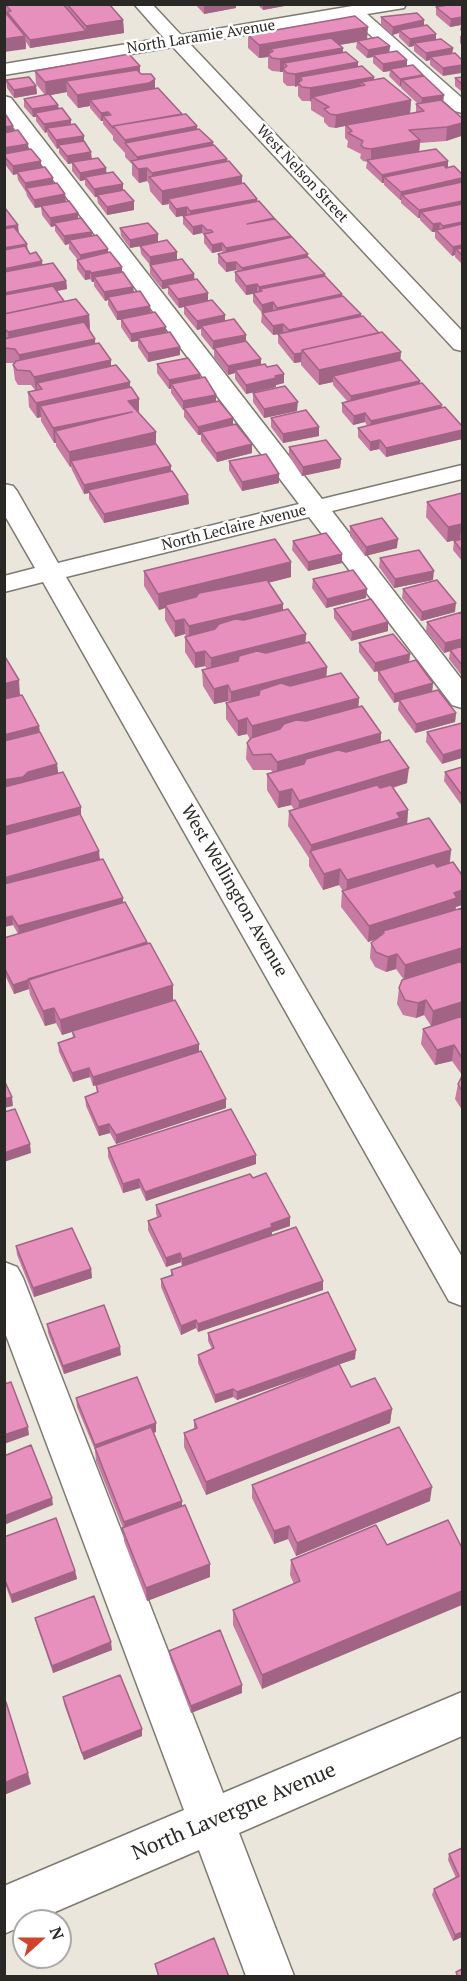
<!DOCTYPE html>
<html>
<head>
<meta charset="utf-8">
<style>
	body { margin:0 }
	#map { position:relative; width:467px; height:1981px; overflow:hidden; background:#ebe6dc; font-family:"PT Serif",serif }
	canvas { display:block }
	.frame { position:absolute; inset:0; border:6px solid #2a2824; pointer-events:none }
	.north { position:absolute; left:12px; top:1909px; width:60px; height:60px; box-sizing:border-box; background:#fff; border:2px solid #aaa9a7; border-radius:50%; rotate:69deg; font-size:16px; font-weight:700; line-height:24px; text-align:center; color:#2a2824 }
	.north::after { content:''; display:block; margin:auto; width:21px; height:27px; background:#cf442a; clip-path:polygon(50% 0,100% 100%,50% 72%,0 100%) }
</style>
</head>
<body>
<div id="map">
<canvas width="467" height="1981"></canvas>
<div class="frame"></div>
<div class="north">N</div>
</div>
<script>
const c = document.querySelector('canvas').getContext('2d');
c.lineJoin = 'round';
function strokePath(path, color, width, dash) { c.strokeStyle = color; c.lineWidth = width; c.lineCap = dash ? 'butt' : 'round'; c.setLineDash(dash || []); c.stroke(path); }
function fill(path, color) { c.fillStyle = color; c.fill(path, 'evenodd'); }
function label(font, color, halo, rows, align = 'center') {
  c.font = font + ' "PT Serif",serif'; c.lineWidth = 5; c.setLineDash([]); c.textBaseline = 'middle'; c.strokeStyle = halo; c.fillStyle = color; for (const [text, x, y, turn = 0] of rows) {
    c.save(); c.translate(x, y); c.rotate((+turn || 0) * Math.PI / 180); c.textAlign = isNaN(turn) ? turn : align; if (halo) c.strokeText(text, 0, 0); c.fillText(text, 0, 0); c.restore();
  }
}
const minor = new Path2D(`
	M134,4H152L181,35L364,4H406L404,8L367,14L462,98V113L455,111L350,17L190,44L462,331V351L454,349L173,47L4,75V64L164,38Z
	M4,96L11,98L322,499L462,465V479L332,511L462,680V708L452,705L309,517L66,577L462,1257V1306L449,1301L43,582L4,592V576L35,568L4,514V484L13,486L17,491L58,563L299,504L4,115Z
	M4,1262L17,1267L23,1278L223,1793L462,1692V1736L239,1833L294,1976H246L199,1850L34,1921H24V1925L4,1934V1886L184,1810L4,1330Z`);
strokePath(minor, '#7e7a71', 3);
fill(minor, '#fff');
fill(new Path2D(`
	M4,4H109L123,20L124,33L30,48L26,42V49L4,11Z
	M195,4H236V8L204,14Z
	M257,4H295L263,10Z
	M462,4V32L460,30L461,25L450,27L436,15V7Z
	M381,17L424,20V26L436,40L453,48L443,76L430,65V60L426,61L414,51V46L409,47L399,37V33L392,35L381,25Z
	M248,35L367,39L390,46L389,52L407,66L423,76L443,101L462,118V140L461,138V136L446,141L420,143L419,152L462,174V264L455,257V255L452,256L435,238V232H432L420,220V218H418L401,203V200H400L384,185V183H382L366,168L367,162L363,161L360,158L361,154L347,147L348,141L345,138V126L335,128L329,127L324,122V118L311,110V101H302L298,96V86H287L283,82V72L272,71L268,68V57L259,58L248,48ZM357,42L356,48L367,58L373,57V63L383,72L390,71L389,76L400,87L401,86V88L418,104H416V113H410L411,100L374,79V77L358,67L343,53V48L339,45Z
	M462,35V46L460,43V36Z
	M140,66V73L155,88L182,114L197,126V129L213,142V145L227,162L242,184L257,199V201L274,218V219L291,236V238L307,257L325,274V276L342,296L361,314V317L442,408L462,426V439L386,457L379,449L370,451L358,437V428L367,426L365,422L353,425L342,412V403L347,401L333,385V382L319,385L301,365V362L294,363L278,343V334L284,333L273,335L261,322L262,313L253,302V294L246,295L235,281V272H238L236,270L226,272L218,263V254L223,253L222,251L212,253L204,243V235L202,233L193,235L183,224V216L187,215L176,217L169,208V204L162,205L150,191L149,184L147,181L139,183L132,175V164L125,157V153L113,140V136L103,124V121H101L90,108V106L78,108L67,95V92L49,95L58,105L59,109L84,141L92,159L134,201V210L107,215L98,203L97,197H95L85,185V180L80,181L72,171V163L68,164L59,153V148L57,149L48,136L47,132L45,133L36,121V117H33L24,107V99L45,95L36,84L35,71Z
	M462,77V95V92L455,86V78Z
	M6,80L36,86L37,94L14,98L7,88Z
	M4,111L13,131L28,144V150L41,161V168L53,178V183L65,194L66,202L78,213V219L92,236L122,267V272L133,287L134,292L151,313L166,327V333L180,347V355L148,362L138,347V341L131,342L121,327V320H117L108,305V300L105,301L94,286V282H92L90,279L85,280L77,269V260H78L69,249V244L65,245L55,231V226L51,227L42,215L41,207L35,208L27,196L26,192L18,180L17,174L13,175L4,163Z
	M4,208L30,254L42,265L66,281L67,289L57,291L64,301L89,315L90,329H89L95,344L111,366L139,399V413L156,432V444L171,466V471L188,495L189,504L104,523L89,499V493L84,494L72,470L71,467H70L56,446V443H54L41,421V417L37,418L29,407L28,392L35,390L31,385H18L15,380L13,365L14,363H4Z
	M120,228L158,242L177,252V260L194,279L208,301L225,315V321L246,335V341L261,365L284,374V383L276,385V387L246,394L235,379V373L228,375L214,357V350H213L201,335V329L197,330L184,314V307L179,308L168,294V288L162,289L150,274V265L141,254L140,246L130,248L121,236Z
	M157,364L200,374V378L233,425L252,444V453L217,462L201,441V435H198L184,417V410H183L171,393V389H169L157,373Z
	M253,393L297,411L264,418L253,402Z
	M271,418L319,436L283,443L271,427Z
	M289,447L341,459L340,468L302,476L289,456Z
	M229,461L279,483L242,491L229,470Z
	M462,493V561L453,550L454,541L460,539L447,542L426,517L427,502Z
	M350,526L397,548L365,556L350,536Z
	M293,541L342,554V563L308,571L292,550Z
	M380,558L433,580L394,588L379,567Z
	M291,562V577L268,583L283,604V610L306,634L305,643L327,667L326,676L359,698L358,707L381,733V743L407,783L393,788L408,810L407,824L451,850L450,863L462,875V905L456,907L455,910L462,908V1075L452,1061L435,1065L421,1044L423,1029L431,1026L424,1015L416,1018L403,1015L397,1004L399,988L404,980L396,969L386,972L375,967L370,958L371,943L377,939L368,942L341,907L342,891H343L339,885L323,890L309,866V858L288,826L289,811L294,809L291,805L278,808L267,790V774L273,773L271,770H253L246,759L247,743L250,739L247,734L238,736L226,719V703H229L228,701L214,704L203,686L202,670L207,669L205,666L195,668L185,652V637H186L185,634L175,637L165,620V608L159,610L144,586V571Z
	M313,579L367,589L366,598L326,608L312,588Z
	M403,589L455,612L421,621L402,598Z
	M334,609L388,622V631L351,641L334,618Z
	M462,612V676L449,659L450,651L444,653L426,631L427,622Z
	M359,643L410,654L409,662L433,683L432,692L456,713L455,722L415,733L398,710L399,701L394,703L378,680V671L374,672L359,652Z
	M4,655L20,695L39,726L40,732L57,764L58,773L81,807V816L100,859L123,903L173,985V1000L199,1044V1052L226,1108L116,1144L110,1133L99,1136L86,1106L85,1097L97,1093L96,1085L93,1086L90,1077L73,1082L59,1052L58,1043L73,1038L72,1032L62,1035L56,1023L45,1026L30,995L29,989L14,994L4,973V938L18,934L13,925L4,927Z
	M462,723L442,764L426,742L427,732Z
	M462,767V806L444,781L445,772Z
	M462,1076V1110L455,1099L458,1084Z
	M108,1148L256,1155V1164L146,1201L140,1188L123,1193L108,1157Z
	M253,1178L290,1217V1226L272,1232V1235L323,1281V1290L198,1332L196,1328L181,1335L161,1287V1279L171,1275V1270L182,1266L181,1262L166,1267L148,1230V1221L158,1218L156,1214V1205Z
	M16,1246L91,1269L92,1278L34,1297L17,1255Z
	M47,1324L121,1355L64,1374L48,1333Z
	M208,1333L355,1359L339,1364L351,1387L392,1409L390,1423L206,1495L184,1447V1433L194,1429V1420L336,1365L237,1400L233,1397L215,1403L198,1363V1355L212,1349L208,1341Z
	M76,1398L156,1432L153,1433L182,1501V1506L210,1564V1577L147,1601L124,1541L123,1528L96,1461L95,1450L77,1407Z
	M252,1485L430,1501L296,1556L288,1539L274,1544L252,1498Z
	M376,1525L262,1689L233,1625V1610L294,1584L290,1575L291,1560Z
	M4,1537L75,1571L77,1579L12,1603L4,1581Z
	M35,1618L112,1650L53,1673L37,1626Z
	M169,1651L242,1685V1693L191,1713L170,1658Z
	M63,1697L142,1736L84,1760L64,1704Z
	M462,1848V1937L453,1941L432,1895L434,1889L456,1878L448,1860L449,1854Z`), '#c77ba3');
fill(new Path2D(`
	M204,4H236V8L204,14Z
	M263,4H295L263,10Z
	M462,17V23L461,22V25L450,27L451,19Z
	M123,20L124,33L86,39V26Z
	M424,20V27L399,30V33L392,35L393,27Z
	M368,27L367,40L357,41V42L273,56V51L270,49V56L268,54V57L259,58V45Z
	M86,31V39L30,48V40Z
	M436,34V42L414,43V46L409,47L410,39Z
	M25,36L26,49L4,52V39Z
	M390,46L389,54L373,55V57L367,58L368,50Z
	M343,48L342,61L284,63V70L283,69V72H280V59Z
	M453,48L452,56L430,57V60L426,61V53Z
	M407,60V68L390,69V71L383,72V64Z
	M358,62V75L300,77V85L298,83V86L295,87V74Z
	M462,65V73L443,76V68Z
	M140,66V79L66,81L67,92L46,96L45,82Z
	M423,75V83L402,80L401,86L400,87V79Z
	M374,77V90L361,82L360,92L312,97L311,101L310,102V88Z
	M155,79V92L90,100V106L78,108L77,95Z
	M36,86L37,94L14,98V90Z
	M444,95L443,103L421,106L422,98Z
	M411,100L410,114L346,125L345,126L335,128L336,115Z
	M58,105L59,113H35L36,117H33L32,109Z
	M108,112L109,120L103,116V121H101V113Z
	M71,120V128H47V132L45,133L44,124Z
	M462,123V131L461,130V136L446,141L447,127Z
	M13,126L14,134L4,135V127Z
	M197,126L198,140L125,144V140Z
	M84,136V144L58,145L59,148L57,149L56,140Z
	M420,140L419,153L371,163V149Z
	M213,142L214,156L147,169V181L139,183L137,157Z
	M28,144L29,152L4,156V148Z
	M91,152L92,160L68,164L67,156Z
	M227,159V173L152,180V173Z
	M41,161V170L17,172V174L13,175V166Z
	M448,161V169L384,177V183H382V175Z
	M106,168L107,176L85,177V180L80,181V173Z
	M242,176V189L168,199L169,204L162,205V191Z
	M53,178V187L26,188V192L25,183Z
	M462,178V186L402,195L401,200H400L401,192Z
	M123,184V192L97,195V197H95L94,189Z
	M65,194L66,203L35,208L34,200Z
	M257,199V208L191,220L190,211Z
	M134,201V210L107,215V207Z
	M462,201V209L421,212L420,218H418L419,210Z
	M187,207V215L176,217V209Z
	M78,213V222L54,223L55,226L51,227L50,218Z
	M462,222V230L442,234L443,226Z
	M440,223L439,231L436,230L435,232H432L433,224Z
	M18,225L19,233L4,236V227Z
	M202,225V233L193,235V227Z
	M92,232V240H69V244L65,245L64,236Z
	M158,234V243L130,248V240Z
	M291,236V244L226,257V248Z
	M222,243V251L212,253V245Z
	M27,244L28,252L4,257V248Z
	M462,245V254L456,249L455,255L452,256L453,247Z
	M108,249V258L80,263V255Z
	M177,252V260L150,266V257Z
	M308,254L307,263L242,276V268Z
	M42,261L43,270L4,278V269Z
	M236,262V270L226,272V263Z
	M122,267V276L94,277V282H92L91,273Z
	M85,271H90V279L85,280Z
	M194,274L195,283L167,285L168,288L162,289V281Z
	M325,274V283L262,291L260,289V296H259V287Z
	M66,281L67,289L4,301V293Z
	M257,284V293L246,295V286Z
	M133,287L134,296L108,297V300L105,301L104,292Z
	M208,293V302L179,308L178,299Z
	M342,294V303L277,316V308Z
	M273,302V311L262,313V305Z
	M150,306L151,314L117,320V312Z
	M361,314L360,323L289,338V330Z
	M89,315L90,329L9,347L8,332Z
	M225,315V323L201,326V329L197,330V321Z
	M283,324V333L273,335V326Z
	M166,327V335L138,338V341L131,342V334Z
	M246,335V344L214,348L213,350V341Z
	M95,339L96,353L20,369L19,355Z
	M180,347V355L148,362V353Z
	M401,352L400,367L333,376V382L319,385V370Z
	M302,353L301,362L294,363V354Z
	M261,359V367L235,370V373L228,375V366Z
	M111,360V375L42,389L37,383V391H36L34,377Z
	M200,374V383L171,384V389H169V380Z
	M284,374V383L276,385V387L246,394V385Z
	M420,381L419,389L350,405L351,396Z
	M130,382V396L40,406L41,417L37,418L36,403Z
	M216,395V403L183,410V401Z
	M139,399V413L55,431L56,443H54L53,428L128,401Z
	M298,402L297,411L264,418V409Z
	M442,405L441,413L370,430L371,421Z
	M365,413V422L353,425L354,416Z
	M233,418V427L201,432V435H198V427Z
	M319,427V436L283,443V434Z
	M462,430V439L386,457V448Z
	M156,432V447L71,461V467H70L69,452Z
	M380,440L379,449L370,451V442Z
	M252,444V453L217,462L216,453Z
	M341,459L340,468L302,476L303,467Z
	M171,466V475L88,490L89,493L84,494V485Z
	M279,474V483L242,491V482Z
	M188,495L189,504L104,523V514Z
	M462,524V536L460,533V539L447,542L448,527Z
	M398,539L397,548L365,556L366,547Z
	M342,554V563L308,571V562Z
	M291,562V577L167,608L165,605V608L159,610L158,594Z
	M434,571L433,580L394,588L395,579Z
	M367,589L366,598L326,608L327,599Z
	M456,603L455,612L421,621L422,612Z
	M283,604V619L189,642V626Z
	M184,619L185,634L175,637V621Z
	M388,622V631L351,641L352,632Z
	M306,634L305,650L211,674V658Z
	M462,639V648L444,653L445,643Z
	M205,651V666L195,668V653Z
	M410,654L409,663L374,672L375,663Z
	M327,667L326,682L231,708V692Z
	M19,680L20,696L4,700V684Z
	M433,683L432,692L394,703V694Z
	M228,685V701L214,704V689Z
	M359,698L358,714L252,742V726Z
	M456,713L455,722L415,733L416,724Z
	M247,718V734L238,736V721Z
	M39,726L40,735L4,745V735Z
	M381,733L380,749L277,777V762Z
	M462,749V758L442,764L443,755Z
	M57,764L58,773L4,790V780L28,772Z
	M409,768L407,783L298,816L299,801Z
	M292,789L291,805L278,808L279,792Z
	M81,807V816L4,837V827Z
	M408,810L407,825L311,853V845L397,813Z
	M451,850L449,865L346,895L347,880Z
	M99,851L100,861L4,887V878Z
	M340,869L339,885L323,890L324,874Z
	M462,890V905L456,907L455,913L384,933L383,931L382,937L368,942L369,926Z
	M123,898V907L19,935L18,926Z
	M12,916L13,925L4,927V918Z
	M147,942L148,951L28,980Z
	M462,948V963L404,980L405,965Z
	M397,954L396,969L386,972L388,957Z
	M28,980L29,989L14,994L13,985Z
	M173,985V1000L62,1035L60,1020Z
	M426,1000L424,1015L416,1018L418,1003Z
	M462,1002V1017L431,1027L433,1011Z
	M54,1008L56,1023L45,1026L43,1011Z
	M199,1044V1053L93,1086V1077Z
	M454,1045L452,1061L435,1065L437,1050Z
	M89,1068L90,1077L73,1082L72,1073Z
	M12,1097L13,1106L4,1108V1099Z
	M226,1099V1108L116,1144V1135Z
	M109,1124L110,1133L99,1136L98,1127Z
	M30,1144L31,1153L4,1162V1153Z
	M256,1155V1164L146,1201L145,1192Z
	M139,1179L140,1188L123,1193V1184Z
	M290,1217V1226L272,1232V1236L182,1267V1259Z
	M180,1253L181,1262L166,1267V1258Z
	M91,1269L92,1278L34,1297L33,1288Z
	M323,1281V1290L198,1332V1324Z
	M196,1320V1328L181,1335V1326Z
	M120,1347L121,1355L64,1374L63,1366Z
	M356,1350L355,1359L237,1400V1392Z
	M233,1389V1397L215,1403V1395Z
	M392,1409L390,1423L206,1495V1482Z
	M156,1423V1432L96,1453L95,1445Z
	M28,1427L29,1435L4,1444V1435Z
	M432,1487L430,1501L296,1556L297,1543Z
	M52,1498L53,1505L4,1525V1516Z
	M182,1501V1514L125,1535L124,1522Z
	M289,1526L288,1539L274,1544V1531Z
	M210,1564V1577L147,1601L146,1588Z
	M75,1571L77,1579L12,1603L11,1595Z
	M462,1591V1605L262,1689V1675Z
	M111,1642L112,1650L53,1673L52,1666Z
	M242,1685V1693L191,1713V1706Z
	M142,1729V1736L84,1760L82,1753Z
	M28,1773L31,1784L4,1795V1783Z
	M462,1932V1937L453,1941L455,1935Z`), '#a26484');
const building = new Path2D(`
	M5,4H63L86,31L30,40L7,12L11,11Z
	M67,4H109L123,20L86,26Z
	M454,4H462V17L451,19L436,7Z
	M4,11L25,36L4,39Z
	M417,13L424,20L393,27L381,17Z
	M355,16L368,27L259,45L248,35Z
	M427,25L436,34L410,39L399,30Z
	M378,37L390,46L368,50L357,41Z
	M331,38L343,48L280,59L272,58L268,54L273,51L270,49Z
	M441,39L453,48L426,53L414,43Z
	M397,51L407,60L383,64L373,55Z
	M346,52L358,62L295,74L287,73L283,69L287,66L284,63Z
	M455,53L462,60V65L443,68L430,57Z
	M129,54L140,66L45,82L35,71Z
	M413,65L423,75L400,79L390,69Z
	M362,66L374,77L310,88L302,87L298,83L302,80L300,77Z
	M137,70L141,74H151L155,79L149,83L77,95L66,81Z
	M424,76L444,95L422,98L402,80Z
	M29,77L36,86L14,90L6,80Z
	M462,77V84L455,78Z
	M384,78L411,100L336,115L330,114L324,109L329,107L312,97L365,85L361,82Z
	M158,88L182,114L113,126V128L103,116L111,115L108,112L101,113L90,100Z
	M49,94L58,105L32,109L24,99Z
	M441,100L462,118V123L447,127L409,130L420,140L371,149L364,148L361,145L363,141L348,133L352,131L346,125L424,111L416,104Z
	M62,108L71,120L44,124L35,113Z
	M186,114L197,126L125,140L113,126Z
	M4,115H6L13,126L4,127Z
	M75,124L84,136L56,140L47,128Z
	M199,129L213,142L137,157L125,143Z
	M18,130L28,144L4,148V133Z
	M84,141L91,152L67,156L58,145Z
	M214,145L227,159L152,173L147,168L138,169L131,161Z
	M31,149L41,161L13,166L4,156V154Z
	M436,149L448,161L382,175L367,160Z
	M98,158L106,168L80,173L72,162Z
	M229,161L242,176L162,191L149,177Z
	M444,165L446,168L454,166L462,174V178L401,192L384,177Z
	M45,167L53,178L25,183L17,172Z
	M113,172L123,184L94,189L85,177Z
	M462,182V201L419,210L402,195Z
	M57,183L65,194L34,200L26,188Z
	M244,183L257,199L190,211L187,207L176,209L168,199Z
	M124,190L134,201L107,207L97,195Z
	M69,201L78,213L50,218L41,206Z
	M259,201L274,218L247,224L275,219L291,236L226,248L222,243L212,245L204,234L213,232L211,230H207L202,225L193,227L183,216Z
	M462,204V222L443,226L440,223L433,224L421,212Z
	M4,208H5L18,225L4,227Z
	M81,218L92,232L64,236L54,223Z
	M148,223L158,234L130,240L120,228Z
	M462,224V245L453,247L436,230Z
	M14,227L27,244L4,248V229Z
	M97,235L108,249L80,255L69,240Z
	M292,237L308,254L242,268L236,262L226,263L218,254Z
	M167,240L177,252L150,257L140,246Z
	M25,246L30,254L36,252L42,261L4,269V250Z
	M462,248V255L456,249Z
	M110,252L122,267L91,273L90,271H85L77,260Z
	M308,257L325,274L259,287L257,284L246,286L235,272Z
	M182,259L194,274L162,281L150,265Z
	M53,263L66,281L4,293V272Z
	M123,272L133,287L104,292L94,277Z
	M325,276L342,294L277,308L273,302L262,305L253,293L262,291L260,289Z
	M197,279L208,293L178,299L167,285Z
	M53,286L64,301L4,314V295Z
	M140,291L150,306L117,312L108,297Z
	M343,296L361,314L289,330L283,324L273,326L262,313Z
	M76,299L89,315L8,332L4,328V314Z
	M212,300L225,315L197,321L184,306Z
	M155,312L166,327L131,334L121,319Z
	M363,316L379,333L302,350V353L294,354L278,334Z
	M234,319L246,335L213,341L201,326Z
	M84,322L95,339L19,355L15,349L4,348V339Z
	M170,332L180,347L148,353L138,338Z
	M382,332L401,352L319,370L302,350Z
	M246,341L261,359L228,366L214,348Z
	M99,343L111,360L34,377L30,371L17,370L13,365L16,361Z
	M188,358L200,374L169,380L157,364Z
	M401,360L420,381L351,396L333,376Z
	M265,364L267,367L277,365L284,374L275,376L276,378L246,385L235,370Z
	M116,365L130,382L36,403L28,392L42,389L37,383Z
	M205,377L216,395L183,401L171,384Z
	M422,383L442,405L371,421L365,413L354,416L342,403Z
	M285,386L298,402L264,409L253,393Z
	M131,387L139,399L128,401L156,432L69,452L55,431L132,412L53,428L40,406Z
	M219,401L233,418L198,427L184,408Z
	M445,407L462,426V430L386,448L380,440L370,442L358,428Z
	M306,410L319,427L283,434L271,418Z
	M236,424L252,444L216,453L201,432Z
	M326,440L341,459L303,467L289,447Z
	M156,444L171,466L84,485L71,461Z
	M266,454L279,474L242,482L229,461Z
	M172,471L188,495L104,514L88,490Z
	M462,493V524L448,527L427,502Z
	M382,518L398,539L366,547L350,526Z
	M326,533L342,554L308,562L293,541Z
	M275,539L291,562L158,594L144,571Z
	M462,539V551L454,541Z
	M419,550L434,571L395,579L380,558Z
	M353,570L367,589L327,599L313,579Z
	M267,580L283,604L189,626L184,619L175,621L165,605L196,597L199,593Z
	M437,580L456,603L422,612L403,589Z
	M371,599L388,622L352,632L334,609Z
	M288,609L306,634L211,658L205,651L195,653L185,637L215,629L219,624L235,619L244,620Z
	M462,612V639L445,643L427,622Z
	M393,634L410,654L375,663L359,643Z
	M309,642L327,667L231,692L228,685L214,689L202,670L238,661L239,656L257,651L266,653Z
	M462,646V665L450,650Z
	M4,655L19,680L4,684Z
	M416,660L433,683L394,694L378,671Z
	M341,673L359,698L252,726L247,718L238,721L226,703L259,695L260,690L281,683L290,686Z
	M438,690L456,713L416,724L399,700Z
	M22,695L39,726L4,735V699Z
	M362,706L381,733L277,762L271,754L253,755L247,743L251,738L280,729L284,724L296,720L306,721Z
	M462,723V749L443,755L427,732Z
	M40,732L57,764L28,772L23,777L4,780V741Z
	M389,740L409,768L299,801L292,789L279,792L267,774L304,764L306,759L338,750L346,752Z
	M462,767V795L445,772Z
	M63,772L81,807L4,827V787Z
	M377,785L380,788L391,785L408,810L397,813L400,818L311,845L289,811Z
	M80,814L99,851L4,878V835Z
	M429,818L451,850L347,880L340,869L324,874L310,851Z
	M103,859L123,898L18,926L12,916L4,918V884Z
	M453,862L462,875V890L454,893L457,898L369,926L342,891L434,863L437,867Z
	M125,902L147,942L13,985L4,967V938Z
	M462,908V948L405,965L397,954L388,957L376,952L371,943L384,933L383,931Z
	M150,943L173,985L60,1020L54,1008L43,1011L28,979Z
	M462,961V1002L433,1011L426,1000L418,1003L405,1000L399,988L402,980Z
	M175,1000L199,1044L93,1077L89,1068L72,1073L58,1043L75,1037L72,1031Z
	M462,1016V1058L454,1045L437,1050L423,1029Z
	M201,1051L226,1099L116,1135L109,1124L98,1127L85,1097L98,1092L96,1085Z
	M462,1076V1091L458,1084Z
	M4,1080L12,1097L4,1099Z
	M15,1109L30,1144L4,1153V1112Z
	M231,1109L256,1155L145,1192L139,1179L123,1184L108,1148Z
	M266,1173L290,1217L271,1224L272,1227L182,1259L180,1253L166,1258L148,1221L161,1216L156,1205L250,1174L253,1178Z
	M296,1227L323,1281L198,1324L196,1320L181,1326L161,1279L173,1275L171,1270Z
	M72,1228L91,1269L33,1288L16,1246Z
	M328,1292L356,1350L237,1392L233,1389L215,1395L198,1355L214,1348L208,1333Z
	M104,1305L120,1347L63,1366L47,1324Z
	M339,1364L351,1387L375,1378L392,1409L206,1482L184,1433L197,1428L194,1420Z
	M137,1377L156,1423L95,1445L76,1398Z
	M11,1382L28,1427L4,1435V1384Z
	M151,1427L182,1501L124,1522L95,1448Z
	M399,1427L432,1487L297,1543L289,1526L274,1531L252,1485Z
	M31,1445L52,1498L4,1516V1456Z
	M185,1505L210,1564L146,1588L122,1528Z
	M56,1518L75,1571L11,1595L4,1578V1537Z
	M448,1520L462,1548V1591L262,1675L233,1610L300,1581L291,1560L376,1525L387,1545Z
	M94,1596L111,1642L52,1666L35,1618Z
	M220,1630L242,1685L191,1706L169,1651Z
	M120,1675L142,1729L82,1753L63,1697Z
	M6,1702L28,1773L4,1783V1703Z
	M462,1848V1932L455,1935L434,1889L459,1876L449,1854Z
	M214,1938L229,1977H159L155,1964Z
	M462,1969V1977H458L456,1972Z`);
fill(building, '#e78fbd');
strokePath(building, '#a26484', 1.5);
label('15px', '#2a2824', '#fff', [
	["North Laramie Avenue",201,37,-9],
	["West Nelson Street",302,174,47],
	["North Leclaire Avenue",234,528,-14]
]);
label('18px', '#2a2824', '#fff', [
	["West Wellington Avenue",234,891,60]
]);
label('21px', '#2a2824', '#fff', [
	["North Lavergne Avenue",234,1812,-23]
]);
</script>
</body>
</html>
